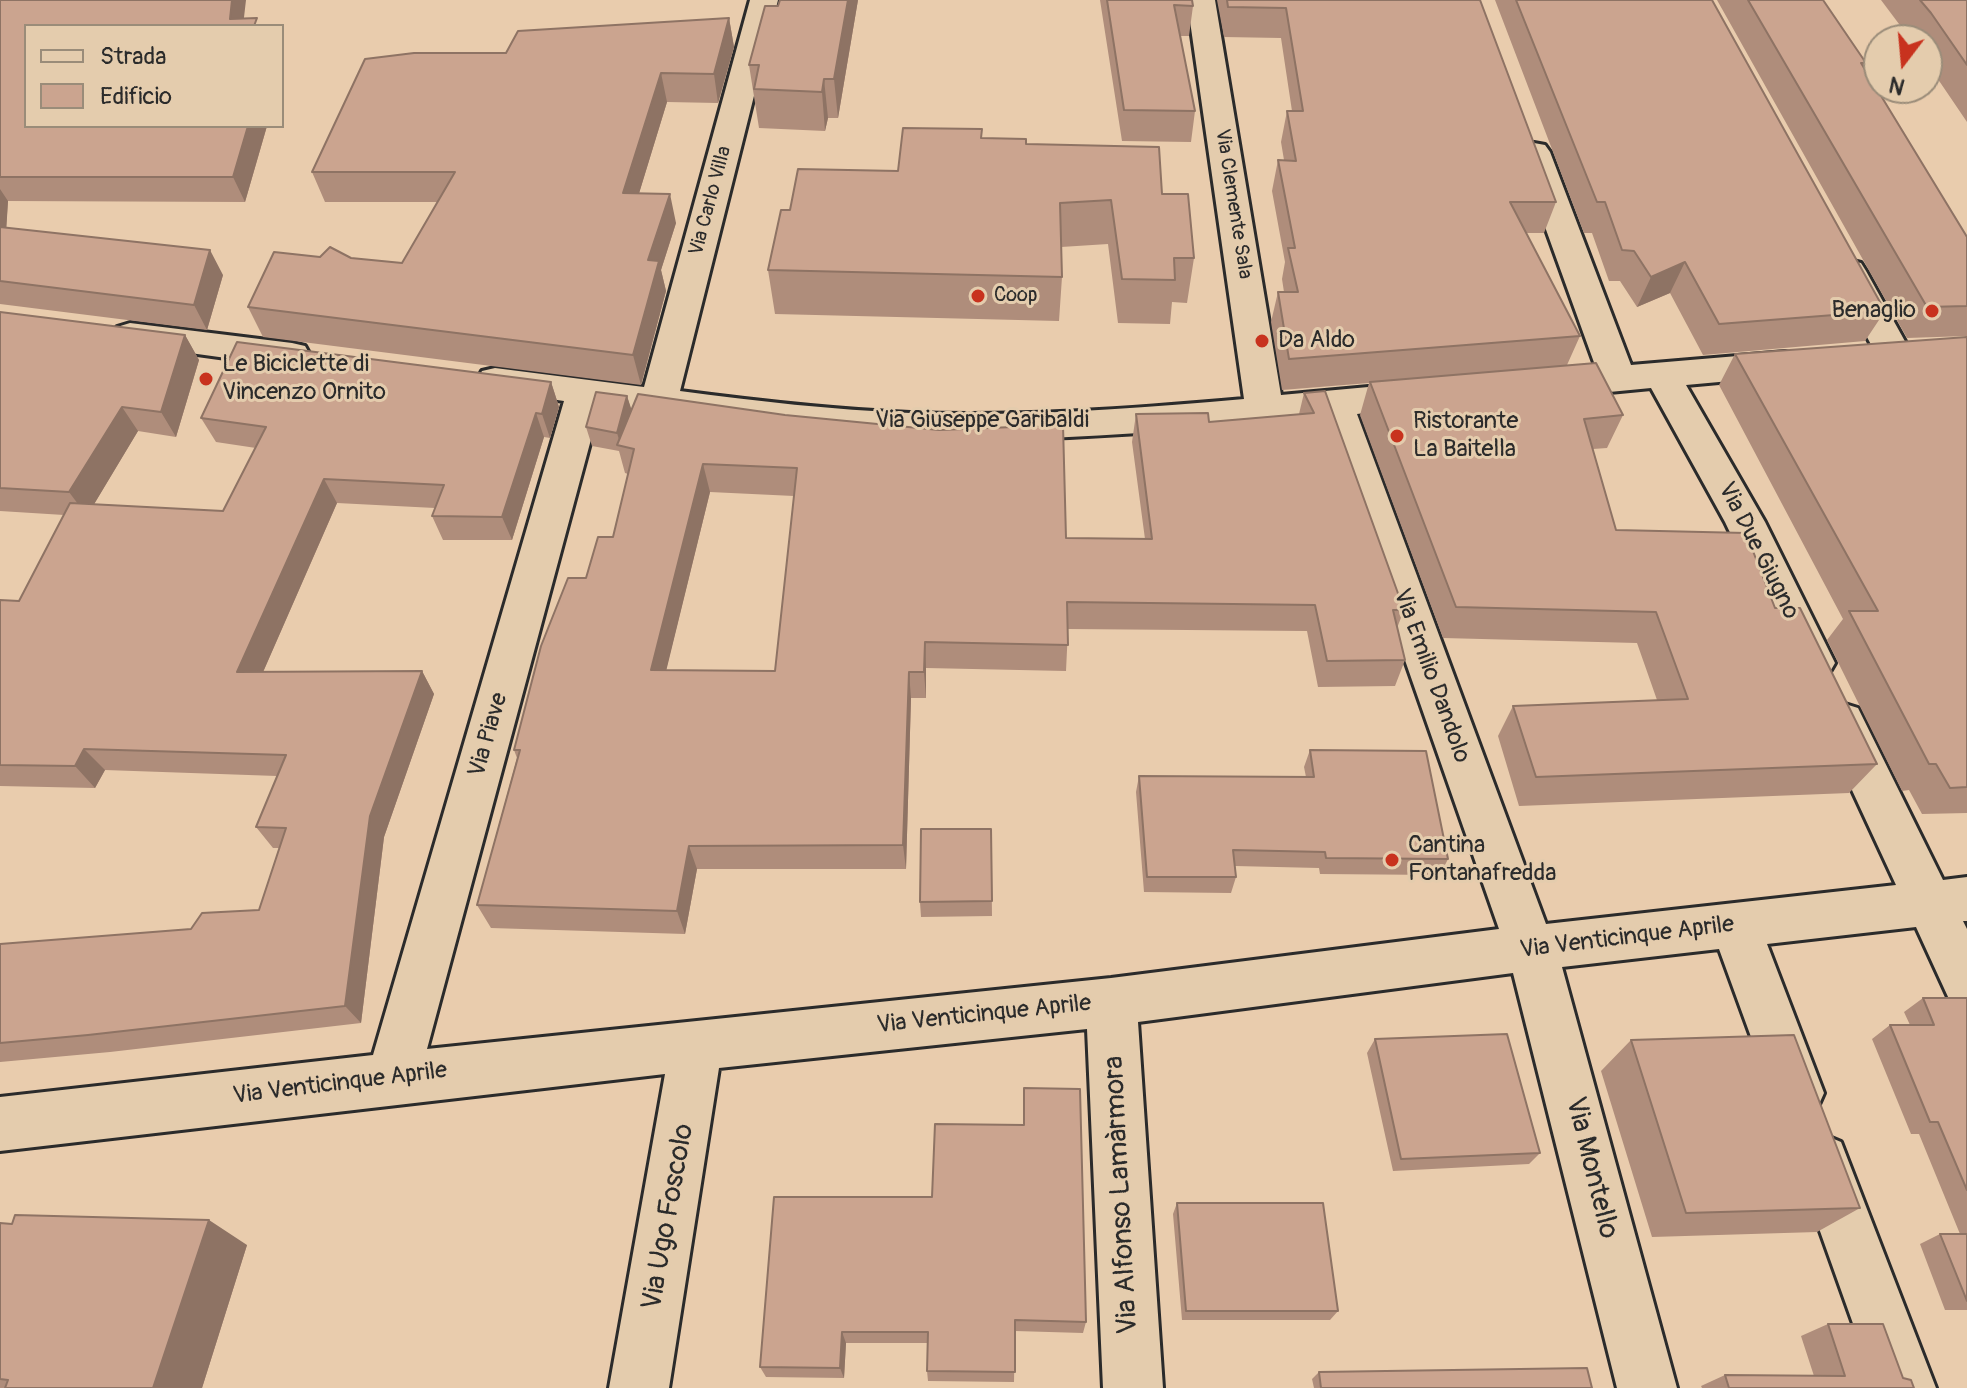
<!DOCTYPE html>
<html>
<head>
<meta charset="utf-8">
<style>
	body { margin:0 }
	#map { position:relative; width:1967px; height:1388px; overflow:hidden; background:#e9ccad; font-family:Pangolin,sans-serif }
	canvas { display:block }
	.legend { position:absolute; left:24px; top:24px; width:260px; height:104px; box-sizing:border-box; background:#e4ccad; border:2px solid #9a8c79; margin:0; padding:10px 14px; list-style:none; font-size:24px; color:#2b2b2b }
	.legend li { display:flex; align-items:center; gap:16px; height:40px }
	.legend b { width:40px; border:2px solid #9a8c79 }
	.north { position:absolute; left:1863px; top:24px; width:80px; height:80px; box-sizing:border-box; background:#e4ccad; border:2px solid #9a8c79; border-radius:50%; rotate:196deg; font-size:22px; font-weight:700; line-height:32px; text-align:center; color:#2b2b2b }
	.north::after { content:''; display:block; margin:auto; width:28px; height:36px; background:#c8321e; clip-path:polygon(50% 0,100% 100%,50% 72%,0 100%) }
</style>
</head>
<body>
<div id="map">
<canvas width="1967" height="1388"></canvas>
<ul class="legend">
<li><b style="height:10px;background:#e4ccad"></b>Strada</li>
<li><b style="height:22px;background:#cba48f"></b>Edificio</li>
</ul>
<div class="north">N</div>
</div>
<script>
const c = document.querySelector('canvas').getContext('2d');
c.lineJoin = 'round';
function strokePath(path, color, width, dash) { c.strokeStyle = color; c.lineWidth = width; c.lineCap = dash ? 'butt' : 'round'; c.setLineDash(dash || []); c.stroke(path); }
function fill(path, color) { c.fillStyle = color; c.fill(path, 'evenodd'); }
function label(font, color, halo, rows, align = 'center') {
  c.font = font + ' Pangolin,sans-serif'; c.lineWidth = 6; c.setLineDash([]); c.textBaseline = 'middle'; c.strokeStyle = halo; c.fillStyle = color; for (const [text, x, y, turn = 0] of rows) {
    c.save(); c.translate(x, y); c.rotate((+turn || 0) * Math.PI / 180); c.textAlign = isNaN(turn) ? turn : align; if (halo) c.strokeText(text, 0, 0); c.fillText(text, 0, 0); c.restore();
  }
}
const minor = new Path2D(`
	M750,0H778L680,391C756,401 833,410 910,413C1021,417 1133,409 1244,399L1187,0H1215L1281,395L1423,382L1436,386L1442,395L1436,404L1357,414L1546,924L1896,885L1820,721L1826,708L1842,703L1858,708L1943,880L1967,877V921H1963L1967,929V1006L1949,999L1916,927L1767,944L1824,1093L1816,1111L1797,1119L1778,1111L1719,949L1562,967L1677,1388H1617L1513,973L1138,1022L1163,1388H1103L1087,1029L719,1068L669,1388H609L665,1074L0,1151V1097L373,1055L564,401L482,389L477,380L482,371L495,368L644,387ZM600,406C703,420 809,436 914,439C1050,443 1185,430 1320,417L1499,929L1111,978L427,1049Z
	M1534,143L1545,145L1550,152L1631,365L1785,352L1798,355L1803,364L1798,373L1785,376L1686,385L1765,522L1835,663L1828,675L1813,680L1798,675L1725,522L1651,388L1547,398L1534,394L1529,385L1534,376L1596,368L1518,152L1523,145Z
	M1849,260L1861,263L1866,271L1912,354L1907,363L1894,366L1881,363L1876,354L1832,271L1837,263Z
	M130,323L292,343L305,346L310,355L305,364L292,367L117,343L112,335L117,327Z
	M1822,1134L1841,1142L1936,1388H1876L1795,1161L1803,1142Z`);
strokePath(minor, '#2b2b2b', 6);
fill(minor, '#e4ccad');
fill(new Path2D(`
	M0,0L26,26L267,126L245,202L8,201L6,228L223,275L207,330L0,304Z
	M858,0L838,118H828L825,131L759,128L749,65Z
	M1100,0H1192L1193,6L1189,36H1180L1195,111L1191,142L1122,141Z
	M1217,0H1480L1556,202L1544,233H1526L1580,336L1567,365L1623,415L1607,448L1593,449L1616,530L1775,608L1877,764L1849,793L1519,806L1498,736L1513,706L1657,700L1637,643L1443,638L1360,415L1369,383L1282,390L1271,322L1278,292H1284L1282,279L1285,262L1272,191L1278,160H1284L1281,142L1287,111H1292L1281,38L1224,37Z
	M1495,0H1712L1885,311L1865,341L1703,355L1670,293L1637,307L1620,281H1609L1592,233H1584Z
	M1717,0H1823L1866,63L1864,67L1967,237V336L1907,338Z
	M1881,0H1967V122L1927,63V40H1911Z
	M729,18L734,47L718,103L667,102L639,193L676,223L661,270L666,291L641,385L263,337L248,307L320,257L351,258L402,263L438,202H325L312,172L506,53Z
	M982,138L1026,144L1162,194L1194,258L1187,303L1172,302L1170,324L1118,323L1108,244L1061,247L1062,277L1059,321L775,314L768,270L790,210L898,171Z
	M0,312L185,335L199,360L176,437L138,431L94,504L223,511L256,448L216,442L201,418L551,382L559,407L550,438L544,437L512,540H443L432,516L435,508L337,503L263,672L422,671L434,694L384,837L361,1023L110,1052L0,1062V944L191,929L259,910L279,848H273L256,827L277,776L105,770L95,788L0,786V600L19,601L64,515L0,511Z
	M1967,337V813L1922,814L1909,790L1902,791L1827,640L1843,619L1719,385L1735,354Z
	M1304,393L1404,610L1397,628L1405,660L1395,686L1318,687L1307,631L1068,629L1066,671L926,668V698H911L906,869H697L685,934L491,928L477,905L517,758L514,750L586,578L613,537L628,474L625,473L619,451L592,446L586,427L627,396L631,410L1066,538L1145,539L1132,442L1136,414L1209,422L1299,414ZM710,492L794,496L775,671L666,670Z
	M1310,750L1448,859L1440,875L1320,874L1319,868L1235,866L1236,877L1231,893L1144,892L1136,792L1139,776L1306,777L1304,767Z
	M991,829L992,916L921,917L920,902Z
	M1923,998H1967V1310H1945L1920,1244L1940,1234H1960L1919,1134H1911L1872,1039L1890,1025H1910L1904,1012Z
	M1375,1039L1540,1153L1529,1164L1393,1171L1367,1053Z
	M1631,1040L1860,1208L1817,1232L1652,1237L1601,1071Z
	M1024,1088L1086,1322L1083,1333L1015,1331L1014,1382L928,1381L927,1371L928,1343H846L844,1378L766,1377L760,1367L1023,1125Z
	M1177,1203L1338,1311L1330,1320H1182L1173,1214Z
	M0,1223L247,1245L202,1388H0Z
	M1828,1324L1903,1378L1914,1388H1702L1701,1386L1725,1375L1814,1376L1801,1336Z
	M1319,1372L1592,1388H1314L1312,1379Z`), '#af8d7b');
fill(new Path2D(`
	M232,0H246L243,26L230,19Z
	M848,0H858L838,118L834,79Z
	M729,18L734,47L718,103L714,74Z
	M661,73L667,102L630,223L623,193Z
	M824,79L828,118L825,131L822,92Z
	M248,126H267L245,202L233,177Z
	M0,189L8,201L5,250L0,243Z
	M670,194L676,223L661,270L666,291L641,385L633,355L648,260Z
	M210,250L223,275L207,330L194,305Z
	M1685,262L1670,293L1637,307L1651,277Z
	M185,335L199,360L176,437L161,412Z
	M551,382L559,407L550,438L542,414Z
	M627,396L633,414L621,446L617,433Z
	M122,407L138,431L87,516L69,492Z
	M536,413L544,437L512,540L502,517Z
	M703,464L710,492L660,696L651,670Z
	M324,479L337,503L253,695L237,672Z
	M925,642L926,668V698L924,672Z
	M422,671L434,694L384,837L361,1023L345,1006L370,816Z
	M909,672L911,698L906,869L903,845Z
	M84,749L105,770L95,788L75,766Z
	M689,846L697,869L685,934L677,911Z
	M209,1220L247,1245L202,1388H153Z
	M842,1332L846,1343L844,1378L840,1368Z`), '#8e7364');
const building = new Path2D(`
	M0,0H232L230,19L257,18L254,26H26V126H248L233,177H0Z
	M780,0H848L834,79H824L822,92L754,89L759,65H749L765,6H778Z
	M1107,0H1192L1193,6L1174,5L1195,111L1124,110Z
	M1227,0H1480L1556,202H1510L1580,336L1289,359L1278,292H1298L1288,248H1295L1278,160L1296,161L1287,111H1303L1286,8L1228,7Z
	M1516,0H1712L1885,311L1719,324L1685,262L1651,277L1634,251L1622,250L1605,202H1597Z
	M1748,0H1823L1866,63H1861L1967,237V306L1927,307Z
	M1920,0H1967V65L1931,13Z
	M729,18L714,74L661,73L623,193L670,194L648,260L659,261L633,355L248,307L274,252L320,257L330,247L351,258L402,263L455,172H312L365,59L414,53H506L518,31Z
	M903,128L982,129L981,138L1026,139V144L1159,147L1162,194H1188L1194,258H1174L1175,280L1122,279L1111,200L1060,203L1062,277L768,270L781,210H790L798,169L898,171Z
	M0,227L210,250L194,305L0,281Z
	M0,312L185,335L161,412L122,407L69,492L0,488Z
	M1967,337V787L1950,788L1936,764H1929L1849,611H1878L1735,354Z
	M237,342L551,382L542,414L536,413L502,517L432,516L444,485L324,479L237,672L422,671L370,816L345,1006L88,1035L0,1043V944L191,929L202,913L259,910L286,828L256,827L286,755L84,749L75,766L0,765V600L19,601L70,503L223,511L266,427L201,418Z
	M1596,363L1623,415L1584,419L1616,530L1746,533L1775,608H1800L1877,764L1536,777L1513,706L1688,699L1656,612L1456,607L1370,382Z
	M1325,391L1404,610H1393L1405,660L1327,661L1315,605L1067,602L1068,645L925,642L924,672H909L903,845L689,846L677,911L477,905L520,750H514L541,646L568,578H586L598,537H613L634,449L617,445L638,394L785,415L939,430L1063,425L1066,538L1152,539L1136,414L1208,413L1209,422L1314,413L1304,393ZM703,464L797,468L775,671L651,670Z
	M596,392L627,396L617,433L586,427Z
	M1310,750L1426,751L1448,859L1326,858L1325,852L1233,850L1236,877H1147L1139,776L1314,777Z
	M921,829H991L992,901L920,902Z
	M1923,998H1967V1190L1938,1122H1930L1890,1025H1934Z
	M1507,1034L1540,1153L1401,1159L1375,1039Z
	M1794,1035L1860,1208L1686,1213L1631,1040Z
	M1024,1088L1080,1089L1086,1322L1015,1320V1372L927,1371L928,1332H842L840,1368L760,1367L774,1197H932L935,1124L1024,1125Z
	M1177,1203H1323L1338,1311H1186Z
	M15,1215L209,1220L153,1388H5L8,1380L0,1379V1223L12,1224Z
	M1940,1234H1967V1301Z
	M1828,1324H1883L1903,1378L1911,1380L1914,1388H1729L1725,1375L1845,1376Z
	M1587,1368L1592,1388H1321L1319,1372Z`);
fill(building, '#cba48f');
strokePath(building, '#8e7364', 2);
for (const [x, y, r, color] of [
	[978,296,8,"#c8321e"],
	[1932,311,8,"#c8321e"],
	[1262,341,8,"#c8321e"],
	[206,379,8,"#c8321e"],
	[1397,436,8,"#c8321e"],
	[1392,860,8,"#c8321e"]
]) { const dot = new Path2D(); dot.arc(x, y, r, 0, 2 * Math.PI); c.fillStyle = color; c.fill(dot); strokePath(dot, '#e4ccad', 3); }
label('20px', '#2b2b2b', '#e4ccad', [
	["Via Carlo Villa",711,201,-75],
	["Via Clemente Sala",1233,204,81]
]);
label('20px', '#2b2b2b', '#e4ccad', [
	["Coop",994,296]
], 'left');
label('24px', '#2b2b2b', '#e4ccad', [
	["Benaglio",1916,311,"right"],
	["Da Aldo",1278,341],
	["Le Biciclette di",222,365],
	["Vincenzo Ornito",222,393],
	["Ristorante",1413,422],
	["La Baitella",1413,450],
	["Cantina",1408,846],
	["Fontanafredda",1408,874]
], 'left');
label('24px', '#2b2b2b', '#e4ccad', [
	["Via Giuseppe Garibaldi",982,421],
	["Via Due Giugno",1758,551,63],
	["Via Emilio Dandolo",1431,676,70],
	["Via Piave",489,735,-74],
	["Via Venticinque Aprile",1627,938,-7],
	["Via Venticinque Aprile",984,1015,-6],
	["Via Venticinque Aprile",340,1084,-7]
]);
label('28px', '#2b2b2b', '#e4ccad', [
	["Via Montello",1591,1168,76],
	["Via Alfonso Lamàrmora",1122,1195,-93],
	["Via Ugo Foscolo",669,1217,-80]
]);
</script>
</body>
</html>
